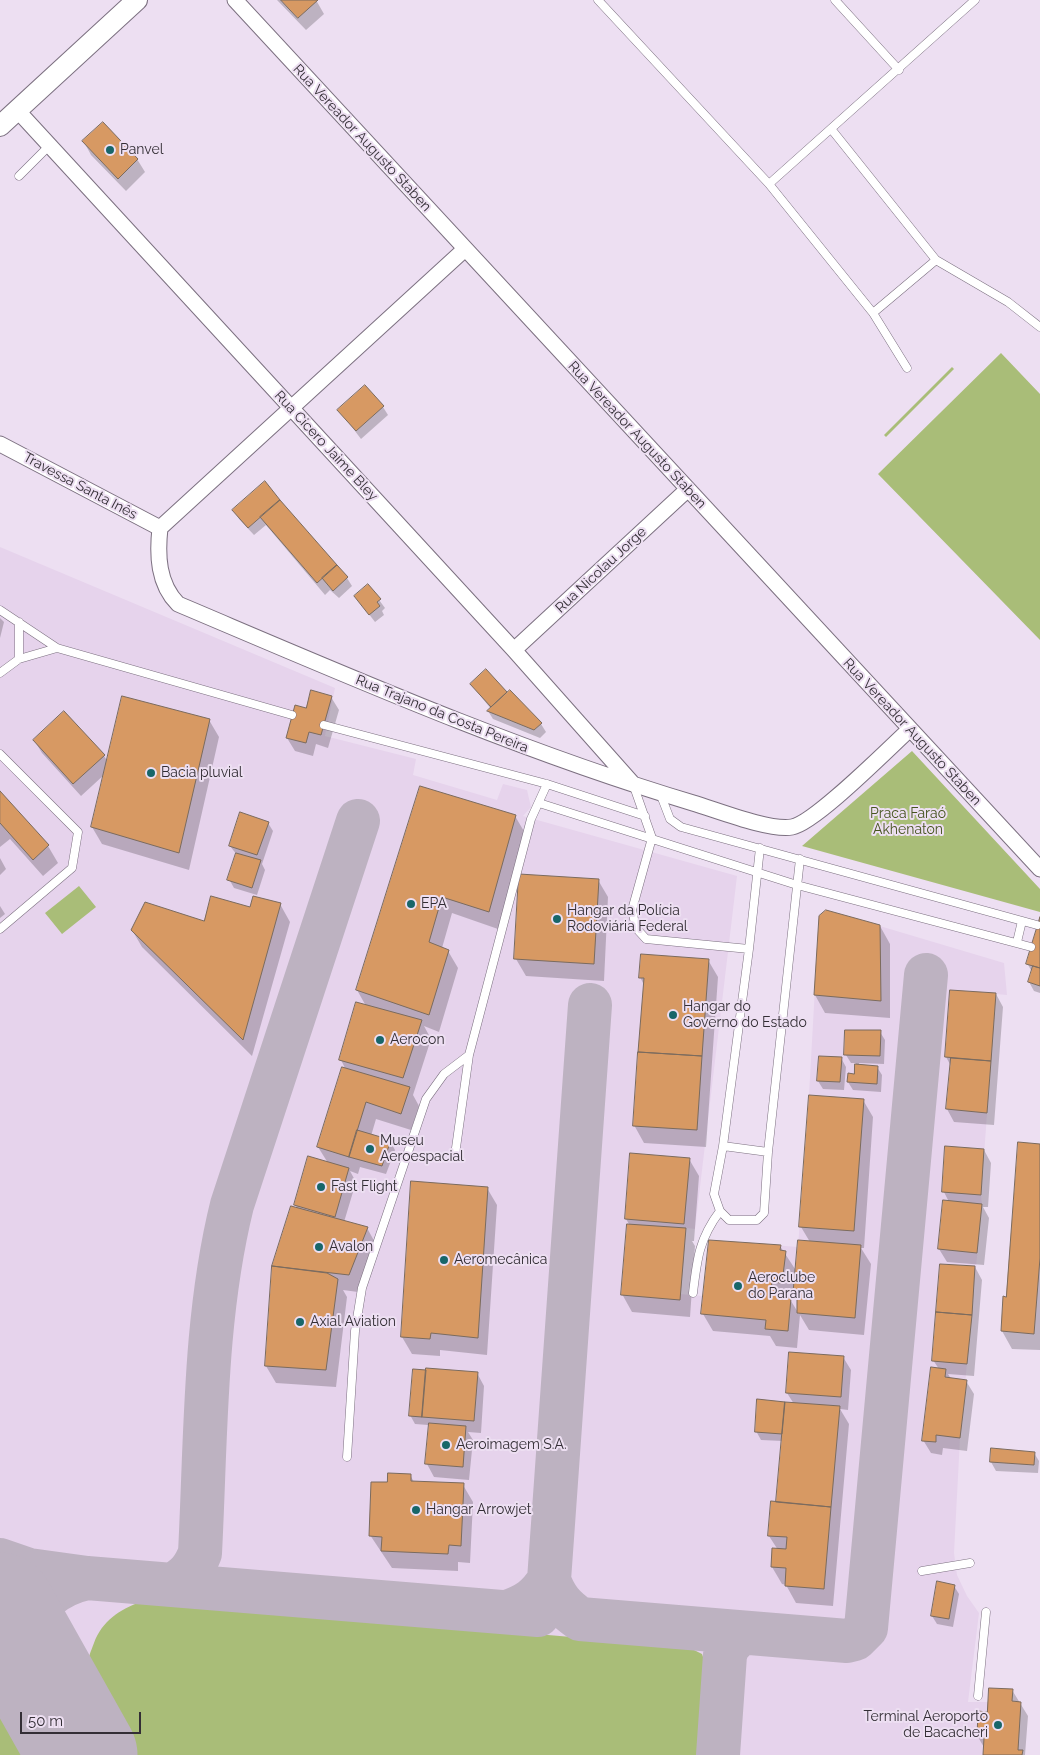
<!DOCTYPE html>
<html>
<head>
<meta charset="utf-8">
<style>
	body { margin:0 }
	#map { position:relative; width:1040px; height:1755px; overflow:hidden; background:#eddff2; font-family:Raleway,sans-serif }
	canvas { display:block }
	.scale { position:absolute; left:20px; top:1712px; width:121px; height:22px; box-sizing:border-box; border:2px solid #332e35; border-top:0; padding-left:6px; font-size:15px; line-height:18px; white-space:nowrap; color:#332e35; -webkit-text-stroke:4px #eddff2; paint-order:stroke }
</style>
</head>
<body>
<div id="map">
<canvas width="1040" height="1755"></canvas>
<div class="scale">50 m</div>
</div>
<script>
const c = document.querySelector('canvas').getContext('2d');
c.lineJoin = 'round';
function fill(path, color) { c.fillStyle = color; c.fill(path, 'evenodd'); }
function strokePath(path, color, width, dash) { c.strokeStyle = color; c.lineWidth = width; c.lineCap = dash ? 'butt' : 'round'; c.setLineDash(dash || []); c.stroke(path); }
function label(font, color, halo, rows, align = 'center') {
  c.font = font + ' Raleway,sans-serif'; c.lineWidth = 4; c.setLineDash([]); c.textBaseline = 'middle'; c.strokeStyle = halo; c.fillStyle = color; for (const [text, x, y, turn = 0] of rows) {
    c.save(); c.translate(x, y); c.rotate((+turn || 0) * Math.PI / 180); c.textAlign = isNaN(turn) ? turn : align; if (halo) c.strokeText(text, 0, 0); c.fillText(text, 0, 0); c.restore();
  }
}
fill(new Path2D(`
	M0,547L335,688L325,736L416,759L413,775L497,800L503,784L527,790L531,807L523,816L737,876L695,1229L686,1228L681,1294L703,1296L709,1240L798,1247L809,1095L819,916L826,910L1004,963L1007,995L996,994L981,1195L982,1204L960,1438L954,1553L957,1575L967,1596L979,1613L968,1702H988L989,1688L1013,1689L1012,1701L1021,1702L1018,1749L1023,1750L1022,1755H0Z`), '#e6d3ec');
fill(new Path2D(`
	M1001,353L1040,394V640L878,474Z
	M952,367L954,369L886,437L884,435Z
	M912,751L1040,889V912L802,846Z
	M79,886L96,907L62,934L45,913Z
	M141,1602H163L688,1647L702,1654L709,1675L702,1755H128C115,1733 86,1694 87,1669C87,1660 91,1651 94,1643C102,1621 120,1609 141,1602Z
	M0,1679L42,1755H0Z`), '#a9bd78');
fill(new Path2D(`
	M277,0H316L324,14L306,30Z
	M84,142L137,159L145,172L126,191L91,155Z
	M383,407L388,415L361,439L339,410Z
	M264,483L347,578L352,586L339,598L330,590L325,595L266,525L254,535L239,519L234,511Z
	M368,585L385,608L382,611L384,615L375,622L355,596Z
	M0,618L4,622L0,638Z
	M486,671L507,694L541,724L546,732L540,738L493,719L488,711L491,709L471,684Z
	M331,697L339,710L328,748L316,744L313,756L295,751L287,738L307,709Z
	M209,720L219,737L189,870L102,844L92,827L105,774L81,796L42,753L34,740L104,756L108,762Z
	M0,793L48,846L58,863L43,876L10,839L0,847Z
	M515,816L525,833L498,929L452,913L442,948L448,951L458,968L439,1032L424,1026L431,1039L413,1095L419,1106L411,1130L376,1119L371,1136L390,1141L395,1150L386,1174L360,1167L358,1174L350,1171L356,1182L344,1222L367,1228L377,1246L358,1292L343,1290L347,1297L336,1387L276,1383L266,1366L273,1266L292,1208L298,1209L295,1205L328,1163L318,1147L346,1070L341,1060L366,1006L357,990Z
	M268,823L273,831L262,864L265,870L257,895L234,888L229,879L237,855L230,846Z
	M0,858L6,869L0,875Z
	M598,880L608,897L604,981L526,976L516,959Z
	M280,904L290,922L252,1056L142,947L132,930L204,922L251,908Z
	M0,906L5,914L0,918Z
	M820,917L880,926L890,944V1018L825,1013L815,995Z
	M1040,921V993L1034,991L1029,982L1032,972L1027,963Z
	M708,960L718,977L706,1147L644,1143L634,1125L644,985L640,977Z
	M996,994L1003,1007L994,1125L954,1122L947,1109L951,1066L946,1057Z
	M880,1032L885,1040L884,1064L859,1063V1066L877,1067L882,1075L881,1092L853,1090L848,1082L856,1075V1063H851L846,1055Z
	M841,1058L846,1067L844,1090L823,1089L818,1081Z
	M863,1100L873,1117L864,1248H861L871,1264L864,1335L809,1330L800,1315L797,1348L776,1346L770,1336L713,1331L703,1314L780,1246L797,1272L810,1242L801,1227ZM794,1283H796L795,1296L799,1303V1314L791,1301Z
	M1040,1145V1350L1012,1349L1002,1331L1004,1298H1007Z
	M984,1150L991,1163L988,1207H983L989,1218L984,1265L947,1262L939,1249L949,1202L944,1192Z
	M631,1155L689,1159L699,1176L694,1241H692L695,1246L690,1317L632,1312L622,1294L629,1224L626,1219Z
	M487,1188L497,1205L487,1355L440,1350V1356L412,1354L402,1337Z
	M975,1267L982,1280L974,1376L948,1374L951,1379L966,1381L974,1394L967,1451L943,1448L942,1455L931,1453L923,1440L939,1369L933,1360Z
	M843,1357L851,1370L848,1410L840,1409L849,1424L833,1606L796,1603L786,1585L782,1584L772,1567L778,1550L769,1536L778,1504L783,1441L761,1440L756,1431L758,1401L794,1404L787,1393Z
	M477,1373L484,1386L481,1433L468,1432L473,1440L469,1480L434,1477L427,1464L429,1427L428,1425L415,1424L410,1415Z
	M992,1450L1034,1453L1039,1461L1038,1473L996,1471L991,1462Z
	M410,1475L414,1482L463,1485L473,1502L470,1563L458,1562V1571L392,1568L370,1535L389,1484Z
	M954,1586L959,1594L953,1627L937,1624L932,1616Z
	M1012,1690L1028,1716L1025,1755H984L985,1749L978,1737L989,1713Z`), '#0003');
strokePath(new Path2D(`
	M0,1560L29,1570L87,1578L538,1615
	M549,1580C555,1598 564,1608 580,1619L847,1641L855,1639L866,1628L926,975
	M172,1585C187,1577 194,1569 200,1553C206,1438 204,1318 232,1205L358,821
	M507,1612C527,1605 538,1598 549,1580L590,1005
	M36,1670C34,1659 29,1647 29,1636C28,1603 60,1584 87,1578
	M718,1755L725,1655L728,1646L740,1633`), '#bdb2c1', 44);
strokePath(new Path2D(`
	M0,1607L83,1755`), '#bdb2c1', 109);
const building = new Path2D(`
	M281,0H318L298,18Z
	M103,122L138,159L118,179L82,141Z
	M365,385L384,406L356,431L337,410Z
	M265,481L280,500L248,528L232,510Z
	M280,500L337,565L317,583L260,517Z
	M337,565L348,577L333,591L322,578Z
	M368,584L381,599L377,602L380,606L369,615L354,596Z
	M486,669L507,692L491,707L470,684Z
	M311,690L332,696L321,735L309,732L306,743L286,738L295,705L306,708Z
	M510,690L542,723L534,730L487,711Z
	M122,696L210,719L179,853L91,827Z
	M64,711L105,755L73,784L33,740Z
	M420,786L516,815L489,912L442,897L429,942L449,950L429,1015L356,990Z
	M0,791L49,845L33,860L0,823Z
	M240,812L269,822L257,855L229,846Z
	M236,853L261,860L252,888L227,880Z
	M519,874L599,879L594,964L514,959Z
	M211,896L250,907L253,896L281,903L243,1040L131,930L145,902L204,921Z
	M826,910L880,925L881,1001L814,995L819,916Z
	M1040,917V968L1026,964Z
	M641,954L709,959L702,1056L638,1052L644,978H639Z
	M1033,966L1040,968V986L1028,982Z
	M950,990L996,993L991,1061L945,1057Z
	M356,1002L422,1020L403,1078L339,1060Z
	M845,1030H881L880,1056L844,1055Z
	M638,1052L702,1056L697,1130L633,1126Z
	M819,1056L842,1057L840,1082L817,1081Z
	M951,1058L991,1061L987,1113L946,1109Z
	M855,1064L878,1066L877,1084L847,1082L848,1073L854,1074Z
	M342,1067L410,1087L401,1114L366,1102L349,1157L317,1147Z
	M809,1095L864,1099L854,1231L799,1227Z
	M357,1130L391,1140L382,1166L349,1157Z
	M1018,1142L1040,1144V1258L1034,1334L1001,1331L1003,1296L1006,1297Z
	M945,1146L984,1149L981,1195L942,1192Z
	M630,1153L690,1158L684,1224L625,1219Z
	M308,1156L349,1168L335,1217L294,1205Z
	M411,1181L488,1187L478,1338L431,1333L430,1339L401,1337Z
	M943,1200L982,1204L977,1253L938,1249Z
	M291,1206L368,1227L349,1275L272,1266Z
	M627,1224L686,1228L680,1300L621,1295Z
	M709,1240L781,1245L780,1250L786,1251L782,1283L772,1282L771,1289H777V1296L791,1298L788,1331L765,1329L766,1320L701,1314Z
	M798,1240L861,1245L855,1318L797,1313V1297H793Z
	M940,1264L975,1266L972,1315L936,1312Z
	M272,1266L327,1273L338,1279L326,1370L265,1366Z
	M936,1312L972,1315L967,1364L932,1361Z
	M789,1352L844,1356L841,1397L786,1393Z
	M931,1367L946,1369L945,1377L967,1380L960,1438L936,1435V1442L922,1441Z
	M426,1368L478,1372L474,1421L422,1417Z
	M413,1369L426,1370L422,1417L409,1416Z
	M757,1399L785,1402L782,1434L755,1432Z
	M785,1402L840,1406L831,1507L776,1502Z
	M429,1423L466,1426L463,1467L425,1464Z
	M991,1448L1035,1452L1034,1465L990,1462Z
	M388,1473L411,1474V1481L464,1483L461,1546L449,1545L448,1554L381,1551L382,1537L369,1536L371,1482H387Z
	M771,1501L831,1507L824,1589L785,1586L786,1568L771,1567L772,1548L786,1549L787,1537L768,1536Z
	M937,1581L955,1585L949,1619L931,1616Z
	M989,1688L1013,1689L1012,1701L1021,1702L1018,1750H1023L1022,1755H983L984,1738L977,1737L978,1711L987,1712Z`);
fill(building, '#d79963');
strokePath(building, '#7b6b5e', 1);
const service = new Path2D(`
	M598,0L769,184L873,313L907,368
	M835,0L899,70
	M832,130L936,260L1008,302L1040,327
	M19,176L49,146
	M769,184L975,0
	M873,313L936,260
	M0,610L57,648L292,715
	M19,622V659
	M0,673L19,659L57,648
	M324,725L547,784L645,816
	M0,754L78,832L72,868L0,929
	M633,784L652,838L632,910L636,928L646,939L749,949
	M660,793L670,819L681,827L1037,925
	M539,803L797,885L1031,947
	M760,848L749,949L723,1146L714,1194L720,1211L729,1220H757L764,1213L768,1152L800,859
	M1017,942L1022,921
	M723,1146L768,1152
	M455,1155L469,1055
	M693,1293C697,1259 699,1239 720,1211
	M347,1457L355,1331L362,1288L426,1099L444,1074L469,1055L531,819L547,784
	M922,1571L970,1563
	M978,1696L986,1612`);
const minor = new Path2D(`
	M235,0L1040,869
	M17,110L514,650L633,784
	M0,444L160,528
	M160,528C157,555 158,584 178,604C348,676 516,750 693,803C717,810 769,831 792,827C815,823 888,749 910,729
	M160,528L465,249
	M514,650L688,489`);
const secondary = new Path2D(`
	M0,126L137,0`);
strokePath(service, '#7c7080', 9);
strokePath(minor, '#7c7080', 17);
strokePath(secondary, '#7c7080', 22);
strokePath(service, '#fff', 8);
strokePath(minor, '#fff', 15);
strokePath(secondary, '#fff', 20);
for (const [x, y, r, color] of [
	[110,150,5,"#186669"],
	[151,773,5,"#186669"],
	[411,904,5,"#186669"],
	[557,919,5,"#186669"],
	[673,1015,5,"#186669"],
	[380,1040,5,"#186669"],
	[370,1149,5,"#186669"],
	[321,1187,5,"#186669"],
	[319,1247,5,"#186669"],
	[444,1260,5,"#186669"],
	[738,1286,5,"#186669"],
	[300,1322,5,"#186669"],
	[446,1445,5,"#186669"],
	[416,1510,5,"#186669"],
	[998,1725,5,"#186669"]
]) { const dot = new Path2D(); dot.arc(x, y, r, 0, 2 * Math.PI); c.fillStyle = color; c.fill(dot); strokePath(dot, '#eddff2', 2); }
label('14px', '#332e35', '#eddff2', [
	["Rua Vereador Augusto Staben",362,138,47],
	["Rua Vereador Augusto Staben",637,435,47],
	["Rua Cícero Jaime Bley",326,446,47],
	["Travessa Santa Inês",80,486,28],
	["Rua Nicolau Jorge",601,570,-43],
	["Rua Trajano da Costa Pereira",442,714,22],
	["Rua Vereador Augusto Staben",912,732,47]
]);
label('14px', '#332e35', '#eddff2', [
	["Panvel",120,150],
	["Bacia pluvial",161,773],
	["EPA",421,904],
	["Hangar da Polícia",567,911],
	["Rodoviária Federal",567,927],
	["Hangar do",683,1007],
	["Governo do Estado",683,1023],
	["Aerocon",390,1040],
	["Museu",380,1141],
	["Aeroespacial",380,1157],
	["Fast Flight",331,1187],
	["Avalon",329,1247],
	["Aeromecânica",454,1260],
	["Aeroclube",748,1278],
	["do Parana",748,1294],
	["Axial Aviation",310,1322],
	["Aeroimagem S.A.",456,1445],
	["Hangar Arrowjet",426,1510],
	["Terminal Aeroporto",988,1717,"right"],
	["de Bacacheri",988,1733,"right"]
], 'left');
label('14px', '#46541f', '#eddff2', [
	["Praca Faraó",908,814],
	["Akhenaton",908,830]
]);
</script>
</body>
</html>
